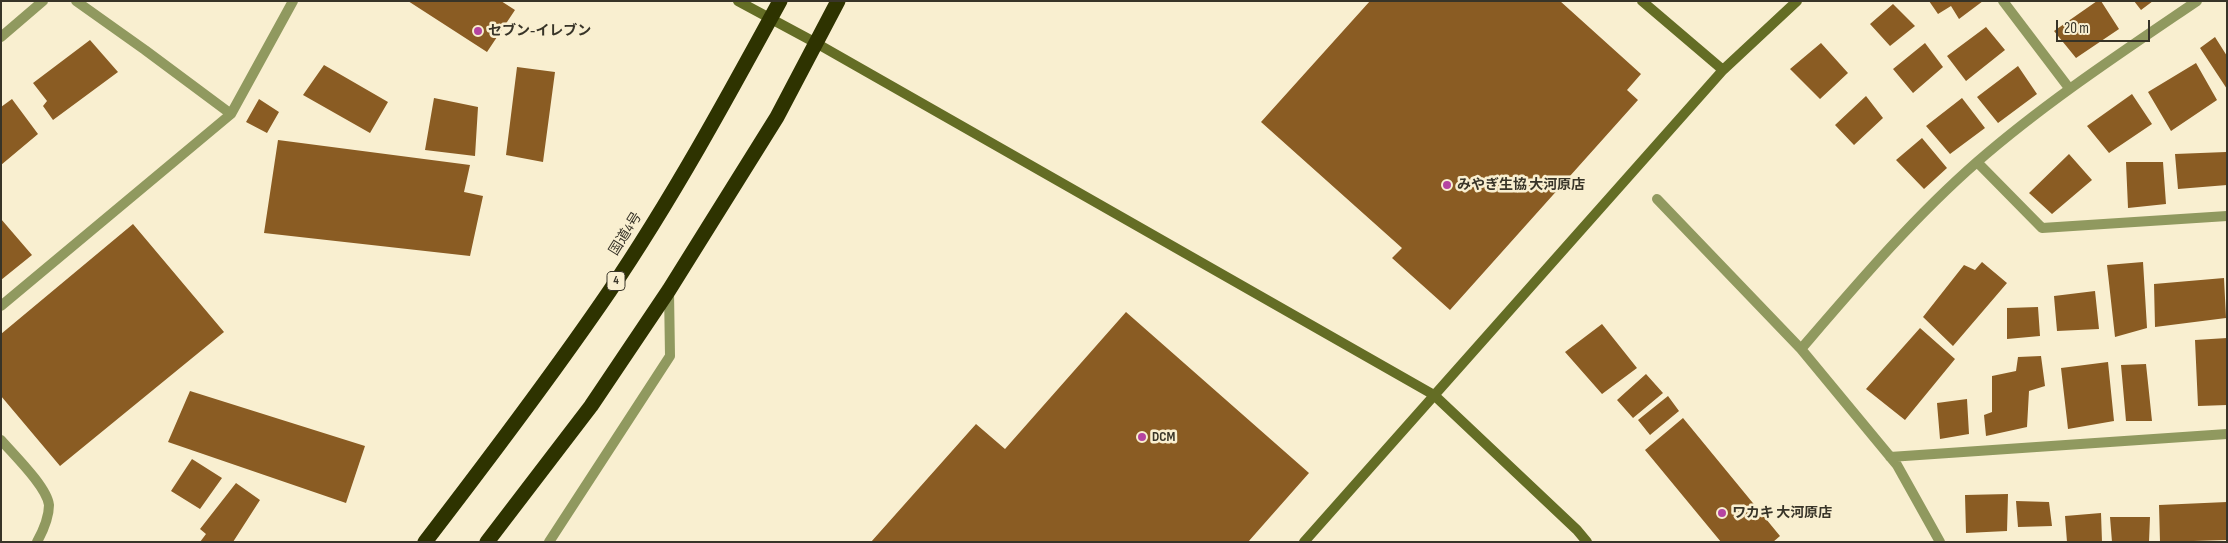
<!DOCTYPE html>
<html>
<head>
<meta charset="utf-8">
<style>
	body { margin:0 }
	#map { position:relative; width:2228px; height:543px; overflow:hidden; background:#f9efd0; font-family:"Sofia Sans Condensed",sans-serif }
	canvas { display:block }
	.frame { position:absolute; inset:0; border:2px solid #383428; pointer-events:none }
	.scale { position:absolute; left:2056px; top:20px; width:94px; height:22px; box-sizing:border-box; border:2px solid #383428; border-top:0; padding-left:6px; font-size:15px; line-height:18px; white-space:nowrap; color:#383428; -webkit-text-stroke:4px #f9efd0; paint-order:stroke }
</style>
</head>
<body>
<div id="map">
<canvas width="2228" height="543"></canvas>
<div class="frame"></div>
<div class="scale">20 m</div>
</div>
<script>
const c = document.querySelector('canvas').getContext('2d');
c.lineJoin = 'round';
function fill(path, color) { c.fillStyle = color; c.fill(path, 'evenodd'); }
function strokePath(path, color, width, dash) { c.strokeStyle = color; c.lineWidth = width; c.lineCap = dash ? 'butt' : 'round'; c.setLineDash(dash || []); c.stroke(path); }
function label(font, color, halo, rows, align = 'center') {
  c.font = font + ' "Sofia Sans Condensed","Noto Sans JP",sans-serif'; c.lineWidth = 5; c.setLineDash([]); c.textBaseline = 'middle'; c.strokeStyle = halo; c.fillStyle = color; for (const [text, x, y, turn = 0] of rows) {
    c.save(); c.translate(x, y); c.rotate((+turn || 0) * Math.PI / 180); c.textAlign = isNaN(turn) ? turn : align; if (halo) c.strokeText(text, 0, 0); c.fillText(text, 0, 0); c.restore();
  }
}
fill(new Path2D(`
	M408,1H501L515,10L487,52Z
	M1370,1H1560L1641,74L1627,90L1638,100L1450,310L1392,258L1402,248L1261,122Z
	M1929,1H1983L1959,19L1951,6L1938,14Z
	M2097,1H2101L2119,29L2076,58L2054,31Z
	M2134,1H2153L2141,10Z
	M1893,4L1915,26L1890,46L1870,24Z
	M1986,27L2005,50L1966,81L1947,56Z
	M2215,37L2227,56V89L2200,48Z
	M90,40L118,72L53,120L43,106L47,101L33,83Z
	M1821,43L1848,73L1820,99L1790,69Z
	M1925,43L1943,67L1913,93L1893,69Z
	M2196,63L2217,100L2171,131L2148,92Z
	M324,65L388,102L370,133L303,95Z
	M2018,66L2037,94L1998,123L1977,97Z
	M517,67L555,72L543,162L506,155Z
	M2132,94L2152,124L2109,153L2087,126Z
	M1866,96L1883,118L1854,145L1835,125Z
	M434,98L478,107L475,156L425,150Z
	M1962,98L1985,128L1950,154L1926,126Z
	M12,99L38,134L1,165V107Z
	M259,99L279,112L267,133L246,122Z
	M1922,138L1947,168L1924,189L1896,160Z
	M278,140L470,165L464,192L483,196L470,256L264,233Z
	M2226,152L2227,185L2178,189L2175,154Z
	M2069,154L2092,180L2052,214L2029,193Z
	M2126,162H2163L2166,204L2128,208Z
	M1,219L32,255L1,280Z
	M133,224L224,332L60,466L1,396V334Z
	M1982,262L2007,283L1953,346L1923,317L1964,265L1975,270Z
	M2143,262L2147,328L2115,337L2107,265Z
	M2224,278L2226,318L2155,327L2154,284Z
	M2095,291L2099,329L2057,331L2054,296Z
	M2038,307L2040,336L2007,339V308Z
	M1126,312L1309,473L1248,542H871L976,424L1005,449Z
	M1602,324L1637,368L1602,394L1565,352Z
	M1920,328L1955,359L1905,420L1866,389Z
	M2227,338V405L2198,406L2195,340Z
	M2041,356L2045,386L2029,391L2027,427L1986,436L1984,415L1992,412V376L2016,371L2018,357Z
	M2108,362L2114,421L2068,429L2061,368Z
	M2146,364L2152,421H2126L2121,365Z
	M1646,374L1663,393L1633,418L1617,400Z
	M190,391L365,446L346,503L168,442Z
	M1668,396L1679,411L1650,435L1638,420Z
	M1967,399L1969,434L1940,439L1937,403Z
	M1683,418L1780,536L1773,542H1721L1645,450Z
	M192,459L222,478L200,509L171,491Z
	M236,483L260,500L233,542H200L206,534L200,529Z
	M2008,494L2007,531L1966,533L1965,495Z
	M2016,501L2049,502L2052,526L2018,527Z
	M2227,502V540L2160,542L2159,505Z
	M2101,513L2102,542H2067L2065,516Z
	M2110,517H2150L2149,542H2112Z`), '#8a5c23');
strokePath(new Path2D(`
	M76,1L145,50L231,114
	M2003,1L2069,88
	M1,37L43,1
	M1977,162L2042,228L2227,216
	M1657,199L1801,349L1897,465L1940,542
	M1,306L231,114L293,1
	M1801,349C1857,284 1913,218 1977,162C2046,102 2122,52 2197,1
	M1,440C14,455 47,487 49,505C49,518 43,531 37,542
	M1890,457L2227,434
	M549,542L670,356L669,291`), '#90995f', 10);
strokePath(new Path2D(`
	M738,1L816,43L1434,395L1577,530L1587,542
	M1642,1L1723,70
	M1304,542L1723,70L1797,1`), '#646d25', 10);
strokePath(new Path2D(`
	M425,542C488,460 551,377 609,292C672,199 726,100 780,1
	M487,542L591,406L669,290L777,117L838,1`), '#2e3300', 15);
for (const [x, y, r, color] of [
	[478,31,5,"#b544a1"],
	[1447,185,5,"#b544a1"],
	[1142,437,5,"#b544a1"],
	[1722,513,5,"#b544a1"]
]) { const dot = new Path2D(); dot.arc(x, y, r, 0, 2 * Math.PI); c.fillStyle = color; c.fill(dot); strokePath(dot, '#f9efd0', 2); }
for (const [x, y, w] of [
	[616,281,18]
]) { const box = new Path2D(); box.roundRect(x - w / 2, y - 9.5, w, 19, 4); c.fillStyle = '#f9efd0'; c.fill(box); strokePath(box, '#383428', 1); }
label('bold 12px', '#383428', null, [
	["4",616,281]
]);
label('bold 14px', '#383428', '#f9efd0', [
	["セブン-イレブン",488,31],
	["みやぎ生協 大河原店",1457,185],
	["DCM",1152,437],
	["ワカキ 大河原店",1732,513]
], 'left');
label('14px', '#383428', '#f9efd0', [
	["国道4号",626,234,-58]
]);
</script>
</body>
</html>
